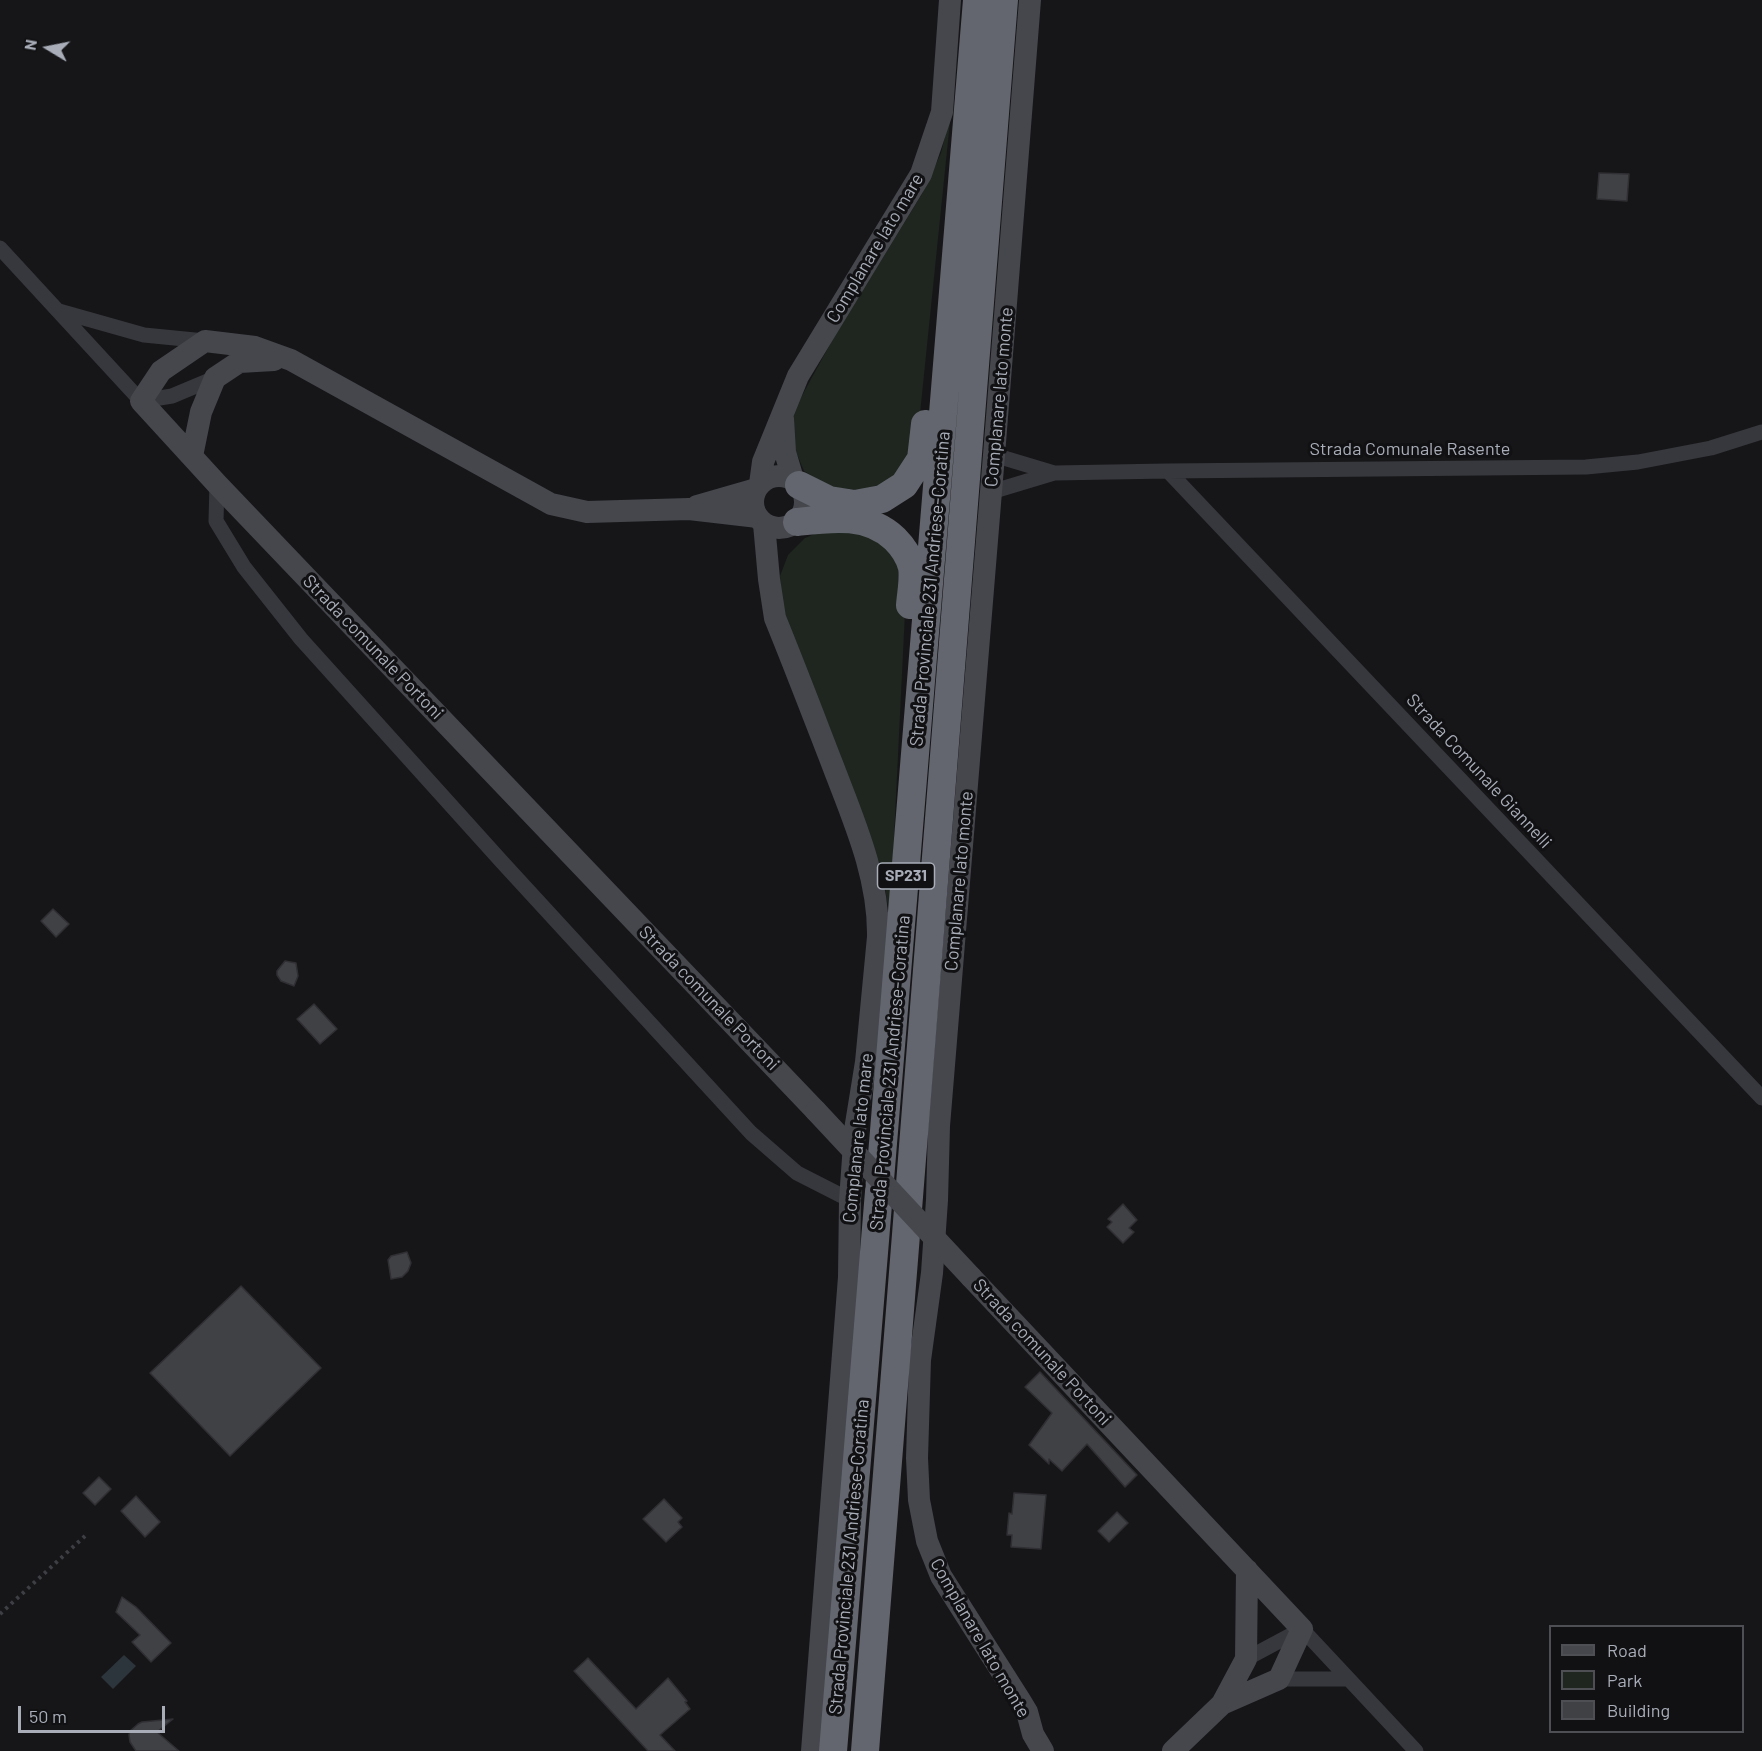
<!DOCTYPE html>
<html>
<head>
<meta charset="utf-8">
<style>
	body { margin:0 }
	#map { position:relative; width:1762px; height:1751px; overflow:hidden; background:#161618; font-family:Barlow,sans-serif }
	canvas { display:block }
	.legend { position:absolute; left:1549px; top:1625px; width:195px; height:108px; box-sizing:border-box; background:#111113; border:2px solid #4d4f55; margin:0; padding:8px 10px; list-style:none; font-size:18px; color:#a8adb8 }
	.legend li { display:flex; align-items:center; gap:12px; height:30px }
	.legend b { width:30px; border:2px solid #4d4f55 }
	.north { position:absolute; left:18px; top:18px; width:60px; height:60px; -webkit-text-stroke:4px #111113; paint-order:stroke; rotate:280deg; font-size:16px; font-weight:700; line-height:24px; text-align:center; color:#a8adb8 }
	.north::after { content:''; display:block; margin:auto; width:21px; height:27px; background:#a8adb8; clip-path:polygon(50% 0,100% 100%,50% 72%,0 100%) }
	.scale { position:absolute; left:18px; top:1706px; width:147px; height:27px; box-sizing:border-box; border:3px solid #a8adb8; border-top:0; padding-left:8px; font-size:18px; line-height:21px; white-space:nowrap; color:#a8adb8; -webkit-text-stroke:4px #111113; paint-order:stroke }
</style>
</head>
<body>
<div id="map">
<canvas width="1762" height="1751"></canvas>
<ul class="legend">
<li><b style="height:8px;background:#45474d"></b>Road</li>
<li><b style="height:16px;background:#1e261f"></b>Park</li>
<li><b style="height:16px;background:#404145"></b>Building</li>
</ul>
<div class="north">N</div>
<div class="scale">50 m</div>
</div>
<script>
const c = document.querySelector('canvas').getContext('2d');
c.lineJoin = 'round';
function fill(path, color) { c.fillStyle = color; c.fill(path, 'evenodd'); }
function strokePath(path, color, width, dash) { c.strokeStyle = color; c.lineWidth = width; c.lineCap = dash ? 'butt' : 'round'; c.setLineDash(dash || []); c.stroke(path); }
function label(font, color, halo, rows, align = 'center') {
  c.font = font + ' Barlow,sans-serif'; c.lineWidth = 6; c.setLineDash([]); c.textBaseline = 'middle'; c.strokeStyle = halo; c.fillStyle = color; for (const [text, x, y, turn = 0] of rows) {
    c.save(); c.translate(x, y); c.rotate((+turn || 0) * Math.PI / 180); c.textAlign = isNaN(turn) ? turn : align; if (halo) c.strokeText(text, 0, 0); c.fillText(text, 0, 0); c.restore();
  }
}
fill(new Path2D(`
	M951,112L918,433L907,462L887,483L860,490L830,487L804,471L794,447L792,414L834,337L922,194L941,153Z
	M829,528L884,539L902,564L906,592L890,919L885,888L871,838L783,616L780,576L788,555L805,538Z`), '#1e261f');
fill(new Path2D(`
	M124,1655L136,1666L113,1689L101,1677Z`), '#2c353c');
const building = new Path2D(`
	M1599,173L1629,174L1627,201L1597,199Z
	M53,909L69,924L56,937L41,921Z
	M285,961L296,963L298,976L294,986L281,981L277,975V971Z
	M314,1004L337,1029L320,1044L297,1019Z
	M1123,1204L1137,1220L1129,1228L1134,1232L1123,1243L1107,1227L1112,1222L1108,1219Z
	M407,1252L411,1263L408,1271L402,1277L391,1279L388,1260L391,1256Z
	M241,1286L321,1368L230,1456L150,1373Z
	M1040,1372L1137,1475L1125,1487L1087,1444L1062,1471L1049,1459V1464L1029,1445L1052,1413L1025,1387Z
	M99,1477L111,1489L95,1505L83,1493Z
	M1014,1493L1046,1495L1041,1549L1011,1547L1012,1535H1007L1009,1513L1012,1514Z
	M136,1496L160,1522L145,1537L121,1511Z
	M664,1499L682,1518L678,1522L682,1527L666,1542L643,1519Z
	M1117,1512L1128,1523L1109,1542L1098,1531Z
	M122,1597L136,1607L171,1643L151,1662L132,1642L140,1635L116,1612Z
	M588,1658L636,1709L668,1678L687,1701L685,1702L690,1709L660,1735L675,1751H648L574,1671Z
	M173,1719L157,1732L179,1751H136L130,1742L129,1735L130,1731L138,1724L142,1722Z`);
fill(building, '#404145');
strokePath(building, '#303034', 1.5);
strokePath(new Path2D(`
	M0,1614L85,1536`), '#3d3f44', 4, [3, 4.5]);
strokePath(new Path2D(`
	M0,248L141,401L172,396L215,378
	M59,311L144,335L205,341
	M994,455L1054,473
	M1168,471L1762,1098
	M217,484L216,521L244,567L301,639L502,862L751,1133L797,1173L850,1200
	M991,492L1054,473L1168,471L1586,467L1638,462L1711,448L1762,432
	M1246,1659L1302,1629L1416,1751
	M1279,1679H1347`), '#37383d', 15);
strokePath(new Path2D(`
	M1030,0L994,455L939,1126L937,1200L932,1273L920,1360L917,1458L919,1500L927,1541L941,1576L1021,1702L1027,1712L1033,1734L1043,1751
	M783,419L785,452L793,479
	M192,456L201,412L215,378L239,362L274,360
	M753 502a26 26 0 1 1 52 0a26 26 0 1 1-52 0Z
	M760,484L763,462L798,376L921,174L942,112L950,0
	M697,506L756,489
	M758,517L689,509L587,512L551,504L291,360L255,347L205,341L161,371L141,401L217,484L816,1111
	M764,524L769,579L775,618C795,667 814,717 833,766C854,821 879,877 878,937L866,1062L855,1130L850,1200L849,1277L812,1751
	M971,1277L1302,1629L1279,1679L1222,1704
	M1173,1751L1222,1704L1246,1659L1247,1570`), '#45474d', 22);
strokePath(new Path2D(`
	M799,485L829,500L855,504L882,499L904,485L921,459L925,424
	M797,522C832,518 868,513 895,539C903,547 909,556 912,567C914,578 911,593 910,605
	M833,1751L977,0
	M865,1751L1004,0`), '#63666e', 28);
strokePath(new Path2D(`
	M816,1111L971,1277`), '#45474d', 22);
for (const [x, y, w] of [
	[906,876,57]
]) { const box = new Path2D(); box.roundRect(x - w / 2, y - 13, w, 26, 4.5); c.fillStyle = '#111113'; c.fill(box); strokePath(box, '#a8adb8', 1.5); }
label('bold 16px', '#a8adb8', null, [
	["SP231",906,876]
]);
label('18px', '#a8adb8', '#111113', [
	["Complanare lato mare",875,248,-59],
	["Complanare lato monte",999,397,-85],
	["Strada Comunale Rasente",1410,449],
	["Strada Provinciale 231 Andriese-Coratina",930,589,-85],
	["Strada comunale Portoni",373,647,46],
	["Strada Comunale Giannelli",1479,771,47],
	["Complanare lato monte",959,881,-85],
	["Strada comunale Portoni",709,998,46],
	["Strada Provinciale 231 Andriese-Coratina",890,1073,-85],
	["Complanare lato mare",858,1138,-84],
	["Strada comunale Portoni",1042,1352,47],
	["Strada Provinciale 231 Andriese-Coratina",849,1557,-85],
	["Complanare lato monte",980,1638,60]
]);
</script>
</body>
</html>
